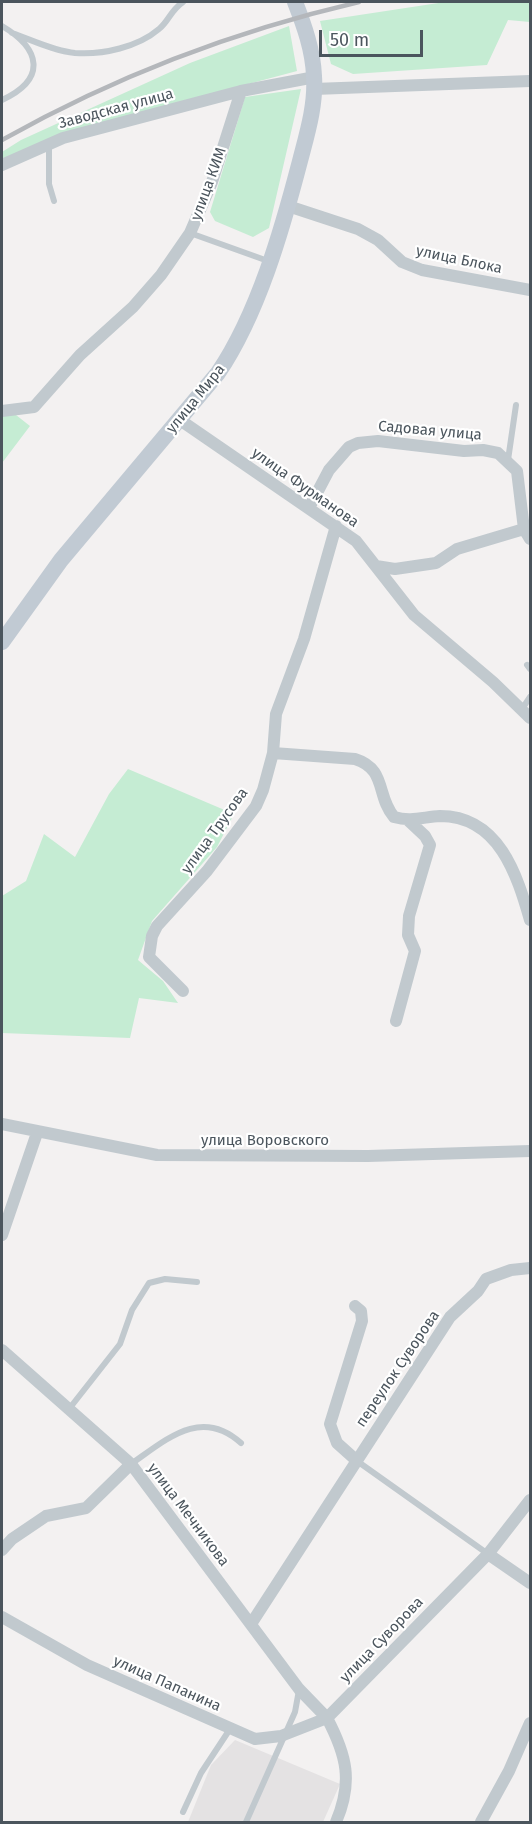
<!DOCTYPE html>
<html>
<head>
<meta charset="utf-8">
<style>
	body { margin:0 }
	#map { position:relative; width:532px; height:1824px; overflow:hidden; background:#f3f1f1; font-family:"Fira Sans",sans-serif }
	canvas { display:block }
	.frame { position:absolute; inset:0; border:3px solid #4b555d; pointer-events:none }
	.scale { position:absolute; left:319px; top:30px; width:104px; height:27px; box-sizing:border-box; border:3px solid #4b555d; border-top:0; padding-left:8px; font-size:18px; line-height:21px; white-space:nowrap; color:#4b555d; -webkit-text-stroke:4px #fff; paint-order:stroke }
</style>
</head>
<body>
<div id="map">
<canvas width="532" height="1824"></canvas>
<div class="frame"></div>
<div class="scale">50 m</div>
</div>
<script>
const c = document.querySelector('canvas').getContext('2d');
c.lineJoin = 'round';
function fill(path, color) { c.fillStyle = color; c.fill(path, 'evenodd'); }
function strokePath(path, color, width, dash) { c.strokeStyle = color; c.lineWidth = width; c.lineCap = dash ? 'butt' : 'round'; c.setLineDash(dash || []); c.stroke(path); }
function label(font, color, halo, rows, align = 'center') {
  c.font = font + ' "Fira Sans",sans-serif'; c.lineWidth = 4.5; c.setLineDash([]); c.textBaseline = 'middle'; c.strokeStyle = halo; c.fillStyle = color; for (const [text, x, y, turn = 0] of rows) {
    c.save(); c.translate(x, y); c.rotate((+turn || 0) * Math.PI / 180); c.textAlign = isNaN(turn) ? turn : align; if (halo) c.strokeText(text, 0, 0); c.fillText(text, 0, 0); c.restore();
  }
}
fill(new Path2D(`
	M235,1740L340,1784L323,1822H188L211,1765Z`), '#e4e2e3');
fill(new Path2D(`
	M445,2H530V22L508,20L487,65L353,74L331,64L320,21Z
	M289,26L297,71L207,95L2,161V152L21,140L190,63Z
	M301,89L269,228L253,237L215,221L210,212L245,97Z
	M2,404L30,426L2,463Z
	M128,769L234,814L217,847L152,921L138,960L163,981L178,1003L139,998L130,1038L2,1033V896L26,881L44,834L75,857L109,794Z`), '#c5ecd3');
strokePath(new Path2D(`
	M2,26C41,49 47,79 2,100
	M12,33C32,40 54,51 75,53C103,55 138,47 159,29C169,21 170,11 183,2
	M49,146V184L54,201
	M190,233L268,261
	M508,460L516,405
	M527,665L530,669
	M522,709L530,697
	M69,1409L120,1344L132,1310L149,1283L165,1279L197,1282
	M357,1461L488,1554
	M131,1464C167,1439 201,1407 241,1443
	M183,1812L201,1773L230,1729
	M246,1822L295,1712L299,1690`), '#c1c9ce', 6);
strokePath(new Path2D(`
	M314,89L530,81
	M2,165L63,138L241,91
	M288,206L358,229L378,240L402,262L422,270L530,290
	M2,411L34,407L80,355L133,307L161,275L190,233L212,182L241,91L315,77
	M180,420L356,541L414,615L493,682L530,718
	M309,508L329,470L349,447L358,443L378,441L464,451L483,450L498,453L517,471L524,529L530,539
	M376,566L395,569L436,563L457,549L524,529
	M273,753L355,759C387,769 376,796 394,817C411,822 423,817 440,816C499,816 517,875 530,920
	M183,991L149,957L152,936L157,926L207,871L256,806L263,790L273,753L276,714L304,639L336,526
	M396,1021L415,951L408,935L409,916L430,845L425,836L409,821
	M2,1124L157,1155L368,1156L530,1151
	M2,1235L37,1133
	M355,1306L361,1311L362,1321L330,1424L337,1443L356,1460
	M2,1350L131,1464L299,1689L327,1718L281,1736L255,1739L87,1665L2,1617
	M2,1550L12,1539L46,1516L86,1508L131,1464
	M488,1554L530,1583
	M251,1624L450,1317L478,1291L486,1279L511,1270L530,1268
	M336,1822C353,1782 347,1756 327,1718L488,1554L530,1500
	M481,1822L509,1771L530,1723`), '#c1c9ce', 12);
strokePath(new Path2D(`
	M2,642L61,560L218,373C258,314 282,230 300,161C307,134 316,105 314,76C313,50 304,25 295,2`), '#c1cad3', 16);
strokePath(new Path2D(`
	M2,140C114,77 234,31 359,2`), '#b4b7bb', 4.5);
label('15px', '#4b555d', '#fff', [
	["Заводская улица",116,109,-15],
	["улица КИМ",209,184,-70],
	["улица Блока",459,260,12],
	["улица Мира",196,399,-51],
	["Садовая улица",430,431,5],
	["улица Фурманова",305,488,35],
	["улица Трусова",215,831,-54],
	["улица Воровского",265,1141],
	["переулок Суворова",398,1369,-56],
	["улица Мечникова",188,1515,53],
	["улица Суворова",382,1640,-46],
	["улица Папанина",167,1684,24]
]);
</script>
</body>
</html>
